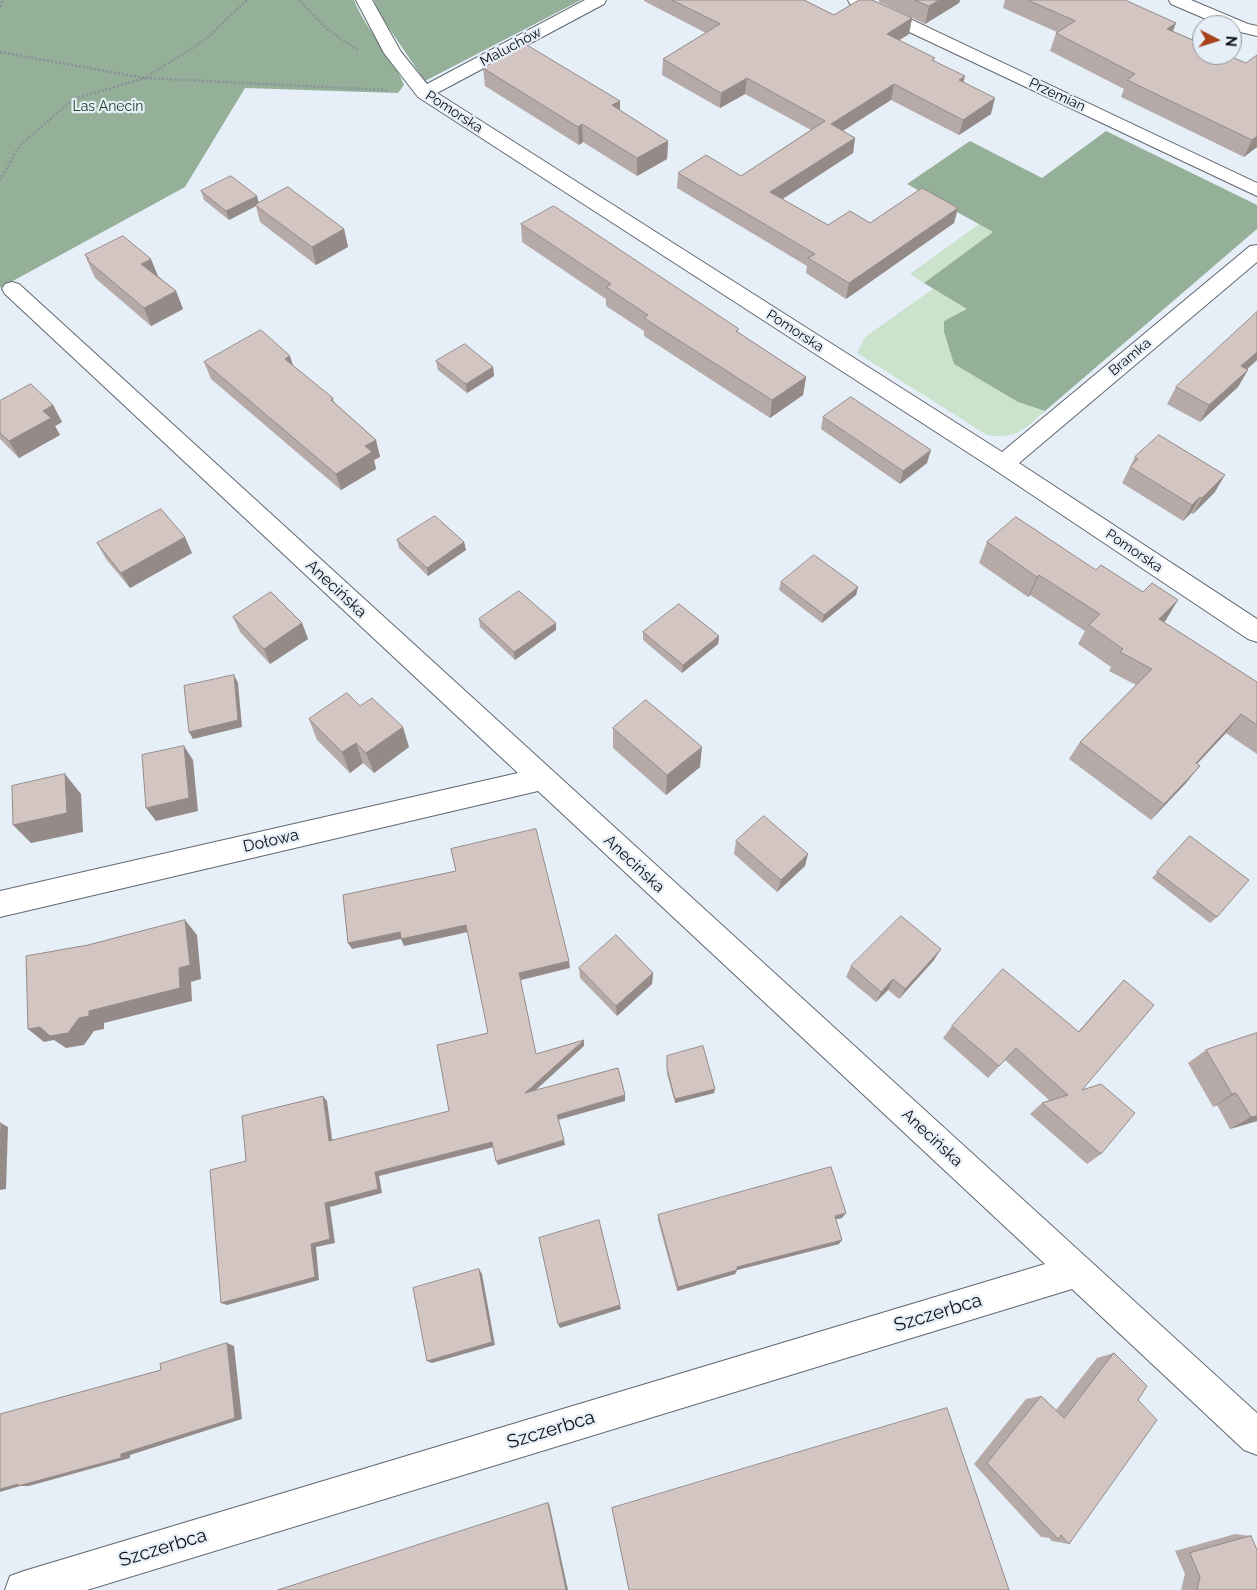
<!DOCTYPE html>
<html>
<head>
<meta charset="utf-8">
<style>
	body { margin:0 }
	#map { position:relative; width:1257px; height:1590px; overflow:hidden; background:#e6eef8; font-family:Raleway,sans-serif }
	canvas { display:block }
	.north { position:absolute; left:1192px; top:15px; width:50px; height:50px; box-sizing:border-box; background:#e6eef8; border:1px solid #8f959c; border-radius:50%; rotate:95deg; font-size:14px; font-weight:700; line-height:20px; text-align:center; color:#0c0f12 }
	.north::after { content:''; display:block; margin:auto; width:18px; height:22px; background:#a84218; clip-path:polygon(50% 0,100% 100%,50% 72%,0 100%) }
</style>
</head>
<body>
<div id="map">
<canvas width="1257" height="1590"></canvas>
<div class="north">N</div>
</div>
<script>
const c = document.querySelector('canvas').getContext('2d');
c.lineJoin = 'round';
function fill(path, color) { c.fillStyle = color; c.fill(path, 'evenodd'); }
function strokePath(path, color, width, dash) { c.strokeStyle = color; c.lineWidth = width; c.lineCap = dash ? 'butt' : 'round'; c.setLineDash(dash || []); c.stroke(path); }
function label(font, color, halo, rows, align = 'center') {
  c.font = font + ' Raleway,sans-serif'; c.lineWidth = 4.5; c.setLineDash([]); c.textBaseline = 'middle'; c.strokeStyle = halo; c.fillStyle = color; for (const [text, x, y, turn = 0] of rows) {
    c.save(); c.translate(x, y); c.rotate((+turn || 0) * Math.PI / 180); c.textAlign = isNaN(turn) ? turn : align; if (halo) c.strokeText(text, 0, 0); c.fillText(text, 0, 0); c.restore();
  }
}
fill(new Path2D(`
	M979,224L993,232L924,283L910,274Z
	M934,288L968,309L944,321V332L954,364L1018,402L1045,411C1023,430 1018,439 987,435L857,353L865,337Z`), '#cbe2cd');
fill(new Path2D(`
	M0,0H354C366,31 392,54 404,85L398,93L245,88L185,187L0,288Z
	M374,0H581L425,81L380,15Z
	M1106,131L1257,205V229L1045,411L1018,402L954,364L944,332V321L967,309L924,283L993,232L907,184L970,141L1042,178Z`), '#95b098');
const minor = new Path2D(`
	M356,0H372L401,52L427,84L585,0H606L604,4L437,93L1002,452L1250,246L1257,245V262L1019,463L1257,619V642L1248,639L995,470L418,97L384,53Z
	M848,0H870L1257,183V196L850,4Z
	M1169,0H1191L1248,24L1257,26V36L1232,30V25H1220L1171,4Z
	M12,282L19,284L1257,1413V1455L1244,1450L1072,1289L87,1590H5L10,1576L24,1571L1045,1264L538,791L0,917V891L518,773L5,294L2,289L5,284Z`);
strokePath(minor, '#60676f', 2);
strokePath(new Path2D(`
	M299,0L327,29L358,50
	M0,7L3,0
	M0,52L145,78L387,90
	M0,180L20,145L74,99L145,78L205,40L247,0`), '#8b9199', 2.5, [2, 2]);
fill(minor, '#fff');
fill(new Path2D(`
	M644,0H804L834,15L912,18L909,34L899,40L934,61L964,83L991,114L959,135L891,100L843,131L855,138L853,153L782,199L828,225L870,223L958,208L954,223L846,299L806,273L807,266L677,188L678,173L741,176L811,130L745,94L720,108L662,75L663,59L706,33L644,1Z
	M879,0H960L959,3L925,24L879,2Z
	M1005,0H1105L1176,23L1173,31L1202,44L1257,147L1244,157L1121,97L1124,89L1050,51L1056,33L1057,32L1003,8Z
	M483,68L620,101V110L668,141L667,159L637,176L583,142L579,145L485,86Z
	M201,191L259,203L344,229L348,247L316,265L260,222L256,206L229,220L204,200Z
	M521,224L738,332L806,377L803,395L770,418L644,336V331L606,306V299L522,242Z
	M85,255L158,276L176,291L183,309L151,326L95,278Z
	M1257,360L1247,369L1238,387L1200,422L1167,404L1176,387Z
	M436,361L493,367L494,376L467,393L438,370Z
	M204,362L293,366L333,398L334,402L376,440L380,457L374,460L376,469L341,490L211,379Z
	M0,401L53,405L62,422L55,426L60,435L19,458L0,439Z
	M823,417L927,463L900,484L821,429Z
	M1135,457L1215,492L1193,514L1191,513L1183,521L1122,483Z
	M397,540L464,542L466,550L428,576L399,548Z
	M987,542L1166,620L1164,622L1257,682V754L1226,733L1197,764L1186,783L1151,820L1069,759L1080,742L1136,685L1109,671L1111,667L1078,644L1085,631L1030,595L1028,597L979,563Z
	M97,543L192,553L130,588L106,559Z
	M781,582L858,587L856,595L822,623L779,590Z
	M233,617L302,623L308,639L270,664L240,632Z
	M479,619L556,630L515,660L480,627Z
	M643,632L719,636L718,644L682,673L643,640Z
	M360,706L409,747L374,773L363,763L350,773L317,740L309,719Z
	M613,728L700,767L666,795L613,748Z
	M1190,836L1217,917L1210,923L1152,878Z
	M736,841L805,866L777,892L734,854Z
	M934,960L899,999L888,990L876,1002L846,977L851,966Z
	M579,968L653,973L652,984L617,1016L580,978Z
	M1124,980L1082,1090L1101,1154L1087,1164L1030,1114L1042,1103L1049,1100L1005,1060L988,1078L943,1038L952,1026L1078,1032L1111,994Z
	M1206,1050L1257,1121L1230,1129L1217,1105L1213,1107L1188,1063Z
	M667,1056L715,1089L714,1093L675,1103L667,1074Z
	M658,1215L842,1218L836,1219L839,1244L737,1270L735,1274L677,1291L658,1220Z
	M1114,1353L1138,1400L1069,1544L1052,1541L1049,1538L1041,1537L974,1464L1026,1399L1041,1396L1056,1410L1097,1358Z
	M1235,1534L1251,1536L1257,1590H1181L1185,1574L1175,1551Z`), '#b5aaa7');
fill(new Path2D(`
	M939,0H960L959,3L925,24L929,6Z
	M912,18L909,34L884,50L887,34Z
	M1176,23L1169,40L1167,29Z
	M965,76L961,92L959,80Z
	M747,78L745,94L720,108L721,93Z
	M894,84L891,100L828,140L831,124Z
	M995,98L991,114L959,135L963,120Z
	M620,101V118L612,105Z
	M582,124L583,142L579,145L578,127Z
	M1257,136V147L1244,157L1252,140Z
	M855,138L853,153L769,208L770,192Z
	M668,141L667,159L637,176V158Z
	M257,196L259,204L255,205L256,206L229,220L226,211Z
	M958,208L954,223L846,299L849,283Z
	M344,229L348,247L316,265L312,247Z
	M151,259L158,276L148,281L141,264Z
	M176,291L183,309L151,326L144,308Z
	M1257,352V360L1232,383L1241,366Z
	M290,356L296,374L285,359Z
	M493,367L494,376L467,393L466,384Z
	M1248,370L1238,387L1200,422L1209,405Z
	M806,377L803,395L770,418L772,400Z
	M53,405L62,422L55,426L60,435L19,458L9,441L43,411Z
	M376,440L380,457L374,460L376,469L341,490L336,474L365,446Z
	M931,450L927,463L900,484L903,471Z
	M1225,475L1215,492L1193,514L1202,498Z
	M1200,497L1191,513L1183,521L1192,505Z
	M185,537L192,553L130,588L121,573Z
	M464,542L466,550L428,576L427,568Z
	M1039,575L1030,595L1028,597L1037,577Z
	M858,587L856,595L822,623L824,615Z
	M1178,600L1166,620L1147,638L1159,619Z
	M302,623L308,639L270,664L264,649Z
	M556,623V630L515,660L514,652Z
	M719,636L718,644L682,673L683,665Z
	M234,675L238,683L242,727L193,739L189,732Z
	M1241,714L1226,733L1182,780L1196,763Z
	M403,727L409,747L374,773L366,753Z
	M356,743L363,763L350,773L342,752Z
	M184,746L193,760L198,811L156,821L146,808Z
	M702,747L700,767L666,795L667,775Z
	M1200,766L1186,783L1151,820L1164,804Z
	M65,774L81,794L83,832L31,843L13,825Z
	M808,854L805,866L777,892L781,880Z
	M185,920L197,935L201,979L191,982L192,1001L104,1023V1029L94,1031L84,1045L66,1048L54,1040L44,1042L28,1029L79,1018L89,1011L179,968Z
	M466,925L468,932L404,946L401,939L352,949L348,943L400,932Z
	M941,949L934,960L899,999L905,989Z
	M569,961L570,968L521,980L519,973Z
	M653,973L652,984L617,1016L616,1006Z
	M893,979L888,990L876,1002L881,992Z
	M584,1040V1046L527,1098L525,1093Z
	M715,1089L714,1093L675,1103V1099Z
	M1236,1093L1217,1105L1213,1107L1232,1094Z
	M625,1095V1101L558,1120L557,1115Z
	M323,1096L327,1101L333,1146L329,1141Z
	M1257,1116V1121L1230,1129L1251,1117Z
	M1,1123L8,1127L6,1189L0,1190V1148Z
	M564,1140L565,1145L498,1165L496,1161Z
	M492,1142L494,1147L379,1176L382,1193L330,1207L335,1243L316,1247L319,1280L227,1305L221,1303L311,1244L325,1203L375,1172Z
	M846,1213L842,1218L832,1220L835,1216Z
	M842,1240L839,1244L737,1270L735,1274L677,1291L678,1287L737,1267Z
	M479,1269L482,1274L495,1345L432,1363L427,1361Z
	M620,1305L621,1309L560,1328L558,1324Z
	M227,1343L234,1346L242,1419L130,1455V1458L29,1486H20L0,1492V1489L121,1454Z
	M548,1503H549L568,1590H566Z`), '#948b88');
const building = new Path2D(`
	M672,0H804L834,15L859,0H872L912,18L887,34L935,58L932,60L965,76L959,80L995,98L963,120L894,84L831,124L855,138L770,192L828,225L850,211L870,223L922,188L958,208L849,283L808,258L815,254L678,173L706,155L741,176L825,121L747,78L721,93L663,59L720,24Z
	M915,0H939L929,6Z
	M1028,0H1125L1176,23L1167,29L1202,44V55H1227L1246,63L1257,55V136L1252,140L1127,80L1135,74L1056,33L1075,21Z
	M527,45L620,101L612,105L668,141L637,158L582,124L578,127L483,68Z
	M231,176L257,196L226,211L201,191Z
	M288,187L344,229L312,247L255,205Z
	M554,206L739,329L736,331L806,377L772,400L644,318L648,315L606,287L611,284L521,224Z
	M123,236L151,259L141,264L176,291L144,308L87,260L89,259L85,255Z
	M1257,312V352L1241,366L1248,370L1209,405L1176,387Z
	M261,330L290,356L285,359L333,398L331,400L376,440L365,446L372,452L336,474L204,362Z
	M465,344L493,367L466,384L436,361Z
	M31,384L53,405L43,411L51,418L9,441L0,433V401Z
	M851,397L931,450L903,471L823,417Z
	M1159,435L1225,475L1202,498L1200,497L1192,505L1130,467L1138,459L1135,457Z
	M161,509L185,537L121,573L97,543Z
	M435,516L464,542L427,568L397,540Z
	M1016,517L1096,570L1101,565L1143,592L1152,583L1178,600L1159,619L1257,682V725L1241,714L1196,763L1200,766L1164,804L1080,742L1152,669L1120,652L1123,649L1089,625L1100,614L1039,575L1037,577L987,542Z
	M814,555L858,587L824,615L781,582Z
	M519,591L556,623L514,652L479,619Z
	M271,592L302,623L264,649L233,617Z
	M679,604L719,636L683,665L643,632Z
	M234,675L238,720L189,732L184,686Z
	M347,693L360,706L372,698L403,727L366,753L356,743L342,752L309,719Z
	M646,700L702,747L667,775L613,728Z
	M184,746L189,798L146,808L142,755Z
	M65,774L67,813L13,825L12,786Z
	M764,816L808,854L781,880L736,841Z
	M536,829L569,961L519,973L536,1054L584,1040L525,1093L618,1068L625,1095L557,1115L564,1140L496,1161L492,1142L375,1172L378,1189L325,1203L330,1239L311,1244L315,1277L221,1303L210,1170L246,1161L242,1116L323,1096L329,1141L449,1111L437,1045L488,1033L466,925L401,939L400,932L348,943L343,895L456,871L451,849Z
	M1190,836L1249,880L1217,917L1157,872Z
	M901,916L941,949L905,989L893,979L881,992L851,966Z
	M185,920L190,965L179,968L180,988L89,1011V1016L79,1018L68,1033L50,1036L40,1027L28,1029L26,956L88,945Z
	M616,935L653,973L616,1006L579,968Z
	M1003,969L1079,1032L1124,980L1154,1005L1082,1090L1101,1084L1135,1113L1101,1154L1042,1103L1068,1095L1016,1048L999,1066L952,1026Z
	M1257,1033V1116L1251,1117L1236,1093L1232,1094L1206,1050Z
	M703,1046L715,1089L675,1099L667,1069V1056Z
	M0,1123H1L0,1148Z
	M831,1167L846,1213L835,1216L842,1240L737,1267V1270L678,1287L658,1215Z
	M599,1220L620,1305L558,1324L539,1238Z
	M479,1269L492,1342L427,1361L413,1288Z
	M227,1343L235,1418L121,1454V1458L18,1486V1484L0,1489V1414L161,1370L160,1364Z
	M1114,1353L1147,1386L1138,1400L1157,1420L1069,1544L1061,1535L1058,1539L987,1463L1041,1396L1064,1418Z
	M947,1408L1009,1590H629L612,1508Z
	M548,1503L566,1590H278Z
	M1251,1536L1257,1550V1590H1197L1200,1577L1190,1553Z`);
fill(building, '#d3c6c2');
strokePath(building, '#948b88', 1);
label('14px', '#0c0f12', '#e6eef8', [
	["Maluchów",511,47,-28],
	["Przemian",1057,95,25],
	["Pomorska",454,112,33],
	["Pomorska",795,331,33],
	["Bramka",1130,357,-40],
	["Pomorska",1134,551,34]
]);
label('14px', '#184322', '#e6eef8', [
	["Las Anecin",108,107]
]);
label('16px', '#0c0f12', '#e6eef8', [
	["Anecińska",336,589,43],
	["Dołowa",271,841,-13],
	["Anecińska",634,864,43],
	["Anecińska",932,1138,43]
]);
label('19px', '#0c0f12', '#e6eef8', [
	["Szczerbca",938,1313,-17],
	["Szczerbca",551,1430,-17],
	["Szczerbca",163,1548,-17]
]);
</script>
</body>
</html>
